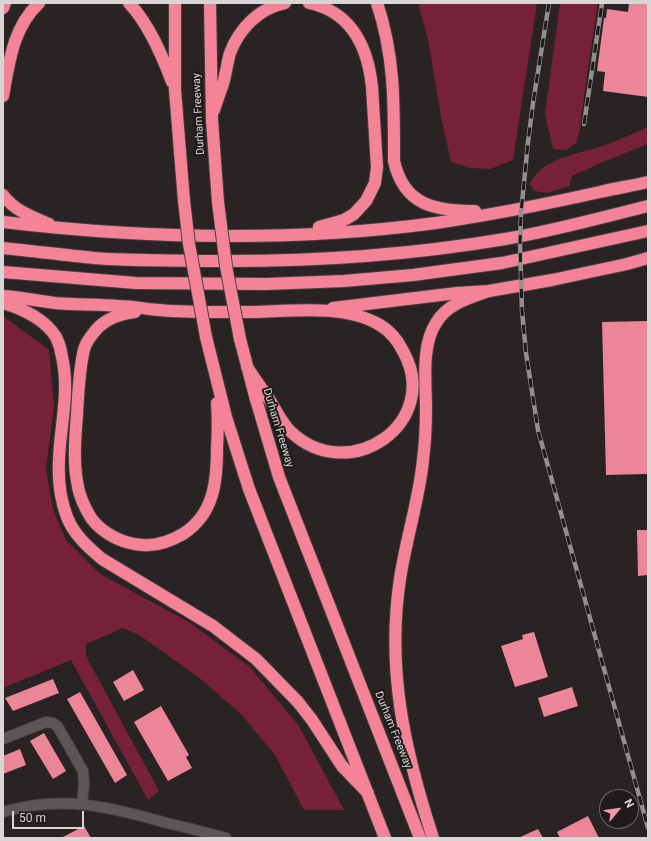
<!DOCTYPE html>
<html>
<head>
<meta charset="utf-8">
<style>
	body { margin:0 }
	#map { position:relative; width:651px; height:841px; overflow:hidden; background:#292324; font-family:Roboto,sans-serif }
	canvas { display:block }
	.frame { position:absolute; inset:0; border:4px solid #d9d5d5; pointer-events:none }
	.north { position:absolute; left:599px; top:789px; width:40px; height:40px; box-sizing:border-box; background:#1f1a1b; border:1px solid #696565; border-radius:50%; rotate:61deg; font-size:11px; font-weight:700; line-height:16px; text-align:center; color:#d9d5d5 }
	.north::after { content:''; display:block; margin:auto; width:14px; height:18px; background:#f39aa9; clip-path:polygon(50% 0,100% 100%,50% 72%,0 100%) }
	.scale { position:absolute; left:12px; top:811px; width:72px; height:18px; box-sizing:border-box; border:2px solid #d9d5d5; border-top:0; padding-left:5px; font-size:12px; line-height:14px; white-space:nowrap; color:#d9d5d5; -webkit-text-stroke:3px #1f1a1b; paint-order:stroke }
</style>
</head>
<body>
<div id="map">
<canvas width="651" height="841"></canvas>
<div class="frame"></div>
<div class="north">N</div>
<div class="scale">50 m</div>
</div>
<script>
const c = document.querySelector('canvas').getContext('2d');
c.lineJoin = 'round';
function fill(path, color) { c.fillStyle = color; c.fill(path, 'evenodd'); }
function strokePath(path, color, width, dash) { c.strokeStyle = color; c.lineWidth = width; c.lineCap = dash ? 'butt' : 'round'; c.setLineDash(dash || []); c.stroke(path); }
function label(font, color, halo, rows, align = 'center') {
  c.font = font + ' Roboto,sans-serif'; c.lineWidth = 4; c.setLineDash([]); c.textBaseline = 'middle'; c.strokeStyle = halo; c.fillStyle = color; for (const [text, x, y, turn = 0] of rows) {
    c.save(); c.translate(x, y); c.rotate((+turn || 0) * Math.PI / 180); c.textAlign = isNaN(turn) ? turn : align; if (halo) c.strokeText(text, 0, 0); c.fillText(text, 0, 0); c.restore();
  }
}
fill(new Path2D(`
	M418,3H537L513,160L490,169L471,168L451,162L441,117L428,39Z
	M560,3H598L584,96L580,130L576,143L566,150L553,149L545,114Z
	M648,127V144L603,162L572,176L569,186L548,193L534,191L530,184C541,157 581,154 605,145C619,140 634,133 648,127Z
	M3,316L49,350L54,407L46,468L53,510L66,540L100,574L189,622L250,667L299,726L344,810H304L275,755L240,713L197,676L139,635L123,628L86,644V656L159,791L148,800L71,660L3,688Z`), '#762137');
fill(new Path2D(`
	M629,3H648V97L603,91L605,72L597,71L604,18H606L607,9L628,12Z
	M648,321V474L606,475L602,322Z
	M637,530H648V575L638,576Z
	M534,632L548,677L515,687L501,646L523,639L522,635Z
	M133,670L144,690L124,701L113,682Z
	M53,679L59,693L13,711L5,698Z
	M572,687L578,706L544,717L538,698Z
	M80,692L127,775L115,783L67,699Z
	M161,706L189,755L186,757L192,768L168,781L134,722Z
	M44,733L66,771L53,779L30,741Z
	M20,749L26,765L3,774V756Z
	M588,816L599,838H560L557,832Z
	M84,826L91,838H61Z
	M538,829L543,838H518Z`), '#ec8598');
const minor = new Path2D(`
	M3,739L46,722L53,723L58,727L83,771L84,783L82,804
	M3,812C61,795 107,806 163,822C184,827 205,832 226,838`);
const highway = new Path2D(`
	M129,3C149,24 162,55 172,82
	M175,3V90L184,201
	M210,3L212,120L218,202
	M309,3C352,12 368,48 372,87L377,167L375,183L366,201L354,214L344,220L319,227
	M377,3C395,57 394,105 394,161C404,206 436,211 475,211
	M3,8L5,3
	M3,96C9,63 13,27 39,3
	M214,110C217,101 220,92 223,84C226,74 227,63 230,53C239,29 259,8 285,3
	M3,195C15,211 31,216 49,224
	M3,222C147,239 293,242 436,223C491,215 546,204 600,192C616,188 632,186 648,182
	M3,248C33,251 64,255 94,258C131,261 168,260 205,261C306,262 405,256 505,239C553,231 600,218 648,206
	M3,272L136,283L266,284L344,281L413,275L502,263L648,231
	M3,296C20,297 38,301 55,303C76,305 97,304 118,306C132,306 145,309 159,310C190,313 222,312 253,312C292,311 345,304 380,325C390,331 398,341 403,351C443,422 349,488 290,431C281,422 276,410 269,399C262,389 254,378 247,367
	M3,303C23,309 44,318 56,337C59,343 61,350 62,357C70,392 60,426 59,460C58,479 60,499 67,517C74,535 88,547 102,559L213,626L256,659L298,702L312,720L342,766L368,793
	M333,308L457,293L489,291L552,280L627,264L648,258
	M135,312C117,314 102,320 92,335C87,341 84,347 83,354C79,374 78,395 77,415C75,439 73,463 78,487C80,498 85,508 91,518C103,534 123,544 143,545C157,546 171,541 183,534C214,514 217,482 217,448C218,433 218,418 217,403
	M206,337L226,417L249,489L385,838
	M240,339L255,396L279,477L420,838
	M433,838C405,752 386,670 400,579C406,539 419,500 423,460C425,444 426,426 426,409C426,382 421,346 436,323C447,304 469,298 489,291`);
strokePath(minor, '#464141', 12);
strokePath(highway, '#464141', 14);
strokePath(minor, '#5c5657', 10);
strokePath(highway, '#f48398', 12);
const rail = new Path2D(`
	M549,3L533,103L528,142L521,213L520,244L522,311L526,353L538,430L648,828
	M584,124L602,3`);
strokePath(rail, '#938f8f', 4.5);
strokePath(rail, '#1f1a1b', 3, [9]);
const highwayBridge = new Path2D(`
	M184,201L189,244L206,337
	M218,202L226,266L240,339`);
strokePath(highwayBridge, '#464141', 14, []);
strokePath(highwayBridge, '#f48398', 12);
label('11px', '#d9d5d5', '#1f1a1b', [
	["Durham Freeway",199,114,-93],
	["Durham Freeway",278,428,73],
	["Durham Freeway",393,730,68]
]);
</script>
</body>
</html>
